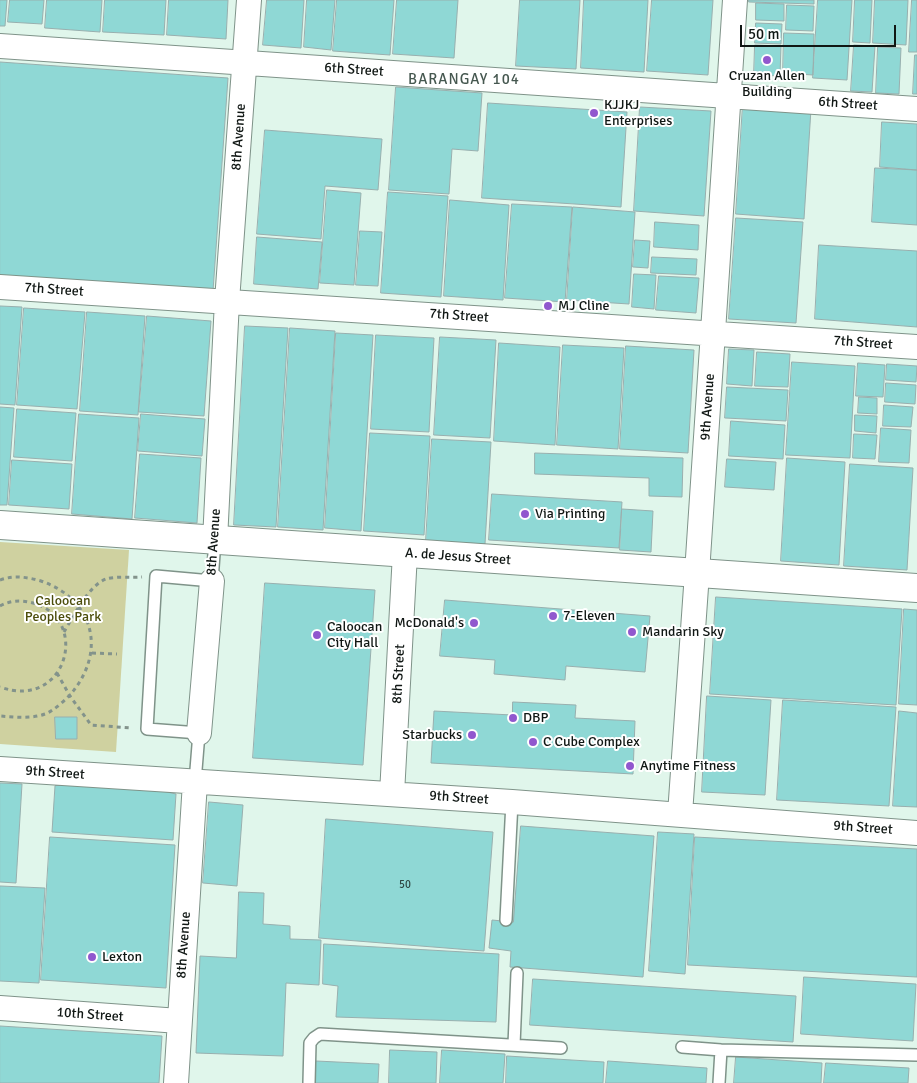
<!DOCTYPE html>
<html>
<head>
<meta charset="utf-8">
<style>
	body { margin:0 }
	#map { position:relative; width:917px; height:1083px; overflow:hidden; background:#e0f6eb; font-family:Signika,sans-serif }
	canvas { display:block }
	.scale { position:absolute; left:740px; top:25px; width:156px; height:22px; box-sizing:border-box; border:2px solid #101714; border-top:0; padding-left:6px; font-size:15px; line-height:18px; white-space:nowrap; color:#101714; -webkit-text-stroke:4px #fff; paint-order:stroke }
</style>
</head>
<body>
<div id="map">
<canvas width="917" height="1083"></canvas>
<div class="scale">50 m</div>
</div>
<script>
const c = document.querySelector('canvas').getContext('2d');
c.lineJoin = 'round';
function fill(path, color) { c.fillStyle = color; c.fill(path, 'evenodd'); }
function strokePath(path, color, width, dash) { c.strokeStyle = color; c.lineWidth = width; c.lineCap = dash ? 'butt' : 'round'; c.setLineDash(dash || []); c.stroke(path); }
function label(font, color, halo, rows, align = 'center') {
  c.font = font + ' Signika,sans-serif'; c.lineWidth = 4; c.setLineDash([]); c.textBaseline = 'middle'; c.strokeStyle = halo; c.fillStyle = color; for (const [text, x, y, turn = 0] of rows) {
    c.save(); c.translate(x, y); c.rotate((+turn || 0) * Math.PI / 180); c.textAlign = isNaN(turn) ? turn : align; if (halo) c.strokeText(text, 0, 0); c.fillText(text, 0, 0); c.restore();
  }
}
fill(new Path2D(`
	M0,542L129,550L116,752L0,744Z`), '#cfd1a0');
const building = new Path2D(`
	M0,0H7L5,26H0Z
	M10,0H44L42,24L8,22Z
	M47,0H102L100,32L45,28Z
	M105,0H166L164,35L103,32Z
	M169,0H228L226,39L167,35Z
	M267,0H304L301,48L263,45Z
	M307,0H335L331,50L304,47Z
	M337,0H394L390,55L333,51Z
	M397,0H458L454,58L393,54Z
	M520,0H580L576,69L516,66Z
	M584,0H648L644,72L581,68Z
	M652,0H713L708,75L647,71Z
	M749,0H814V4L749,2Z
	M818,0H852L847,80L813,78Z
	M855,0H872L870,43L853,42Z
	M875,0H908L906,45L873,43Z
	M912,0H917V52H909Z
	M756,3L784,4V21L756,20Z
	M787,5L814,6L813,31L786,30Z
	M756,23L782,24L781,44L755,43Z
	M784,33L814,34L813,75L783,73Z
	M755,45L781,46L780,76L754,75Z
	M854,45L875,46L872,92L851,91Z
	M878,47L901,48L899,94L876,93Z
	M915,55H917V94H913Z
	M0,62L228,78L213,291L0,276Z
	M396,87L482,93L478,151L452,149L449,194L389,190Z
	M488,103L627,112L621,207L482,198Z
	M743,104L811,109L804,219L736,214Z
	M640,107L711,111L704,216L634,211Z
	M882,122L917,124V170L880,167Z
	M265,130L382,139L378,190L325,186L321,239L257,234Z
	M875,168L917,170V225L872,222Z
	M327,190L361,193L354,285L320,283Z
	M388,192L448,196L441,297L381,293Z
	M450,200L509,205L503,300L444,296Z
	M512,204L572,207L565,302L505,298Z
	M573,207L635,212L629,304L567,300Z
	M736,218L803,222L796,323L729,319Z
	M655,222L699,225L698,250L654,247Z
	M360,231L382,232L378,286L356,285Z
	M257,237L322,242L318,289L254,284Z
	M635,240L650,241L648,268L633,267Z
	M819,245L917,251V327L815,319Z
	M652,257L697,259L696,275L651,273Z
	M634,274L656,275L654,309L632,307Z
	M659,276L699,278L696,313L656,310Z
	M0,306L22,307L15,405L0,404Z
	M24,308L85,312L77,409L17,405Z
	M87,312L145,316L138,415L80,411Z
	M147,316L211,321L204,416L139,412Z
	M245,326L288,328L276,527L234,525Z
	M290,328L335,331L323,530L278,527Z
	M336,333L373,335L361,531L325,528Z
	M376,335L434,338L429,432L371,429Z
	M440,337L496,340L490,438L434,435Z
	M499,343L560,347L555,445L494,441Z
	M563,345L624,348L618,449L557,445Z
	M626,346L694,350L688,453L620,449Z
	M729,349L754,350L752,386L727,384Z
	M757,352L790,354L788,387L755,386Z
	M792,362L855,366L850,458L786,455Z
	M858,363L885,365L883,397L856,396Z
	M887,364L917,366L916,382L886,380Z
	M886,383L916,385L915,404L885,402Z
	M727,387L788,390L786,421L725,418Z
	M859,397L877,398V414L858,413Z
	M884,405L913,407L911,427L883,426Z
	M0,407L14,408L7,505H0Z
	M17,409L76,413L72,461L14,457Z
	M79,414L139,418L132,519L72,514Z
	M141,414L205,419L202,456L138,451Z
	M855,415L877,416L876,433L855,431Z
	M731,421L785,425L783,459L729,456Z
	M881,428L911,430L909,463L879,462Z
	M370,433L430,436L424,535L364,531Z
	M854,434L877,435L875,459L853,458Z
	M432,439L491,442L485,544L426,541Z
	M535,453L683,458L682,497L649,496V478L535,474Z
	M140,454L201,458L197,523L135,518Z
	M787,458L845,462L839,565L781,561Z
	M727,459L776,462L774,490L725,487Z
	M12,460L72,464L69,509L9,505Z
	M850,464L913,468L907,570L844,566Z
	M492,494L622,502L619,548L489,540Z
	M622,509L653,511L651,552L620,550Z
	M265,583L375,590L363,765L253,758Z
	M716,597L902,609L896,705L710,694Z
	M445,600L650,616L645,672L566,666L565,680L494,674L495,660L440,656Z
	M904,609L917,610V705L899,704Z
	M707,696L771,700L765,795L702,792Z
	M783,700L896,707L889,806L777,800Z
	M513,702L576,705L575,718L635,721L633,774L431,763L434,711L512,715Z
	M899,711L917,713V807L893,806Z
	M55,717H77V739H56Z
	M122,782L176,794L173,840L52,832L55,786Z
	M0,783L22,784L16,883L0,882Z
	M209,802L243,805L237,886L203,883Z
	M326,819L493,832L484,951L319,938Z
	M521,826L654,836L643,977L510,967L511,951L489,948L492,920L513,922Z
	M658,832L694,834L685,974L649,971Z
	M50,837L175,845L166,988L41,980Z
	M695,837L917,849V977L688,965Z
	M0,886L45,888L39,983L0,981Z
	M239,892L264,893L263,924L290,926V939L321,940L319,985L286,983L283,1056L196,1053L200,956L236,958Z
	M324,944L499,954L496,1022L336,1017L338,986L323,984Z
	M804,977L916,984L913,1041L801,1034Z
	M533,979L796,996L793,1042L530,1025Z
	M0,1026L162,1036L159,1083H0Z
	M390,1050L437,1052L436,1083H389Z
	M442,1050L505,1054L503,1083H440Z
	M507,1056L604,1062L603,1083H506Z
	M736,1057L822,1063L821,1083H734Z
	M316,1061L379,1064L378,1083H315Z
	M608,1061L707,1068L706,1083H606Z
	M826,1063L909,1068L908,1083H824Z`);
fill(building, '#8fd8d5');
strokePath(building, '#98afae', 1);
const lane = new Path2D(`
	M195,782L199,733L147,729L156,576L212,581L215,540
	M506,920L512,802
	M514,1045L517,973
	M682,1047L721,1050L917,1055
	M309,1083L310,1043L314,1038L320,1034L561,1048
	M719,1083L721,1050`);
const street = new Path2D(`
	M0,46L917,109
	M0,287L917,347
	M215,540L227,301L249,0
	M199,733L212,581
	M0,769L512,802L917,833
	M392,794L405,553
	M680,814L697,573L735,0
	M0,1008L179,1021
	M176,1083L195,782`);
const secondary = new Path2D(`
	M0,525L917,588`);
strokePath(lane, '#7f9389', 14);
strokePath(street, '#7f9389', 26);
strokePath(secondary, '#7f9389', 30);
strokePath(new Path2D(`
	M0,580C14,575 27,577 41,581C91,598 107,647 74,690C69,697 54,711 45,714C31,719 15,717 0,716
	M0,606C11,600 22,600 33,603C91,619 67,711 0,687
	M64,632C73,617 89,585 106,579C115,576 132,578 142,577
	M92,653L117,654
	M57,673L70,696L91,725L132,728`), '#83938b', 3, [4, 4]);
strokePath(lane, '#fff', 11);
strokePath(street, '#fff', 24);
strokePath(secondary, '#fff', 28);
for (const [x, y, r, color] of [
	[767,60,5,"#9157ce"],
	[594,113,5,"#9157ce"],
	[548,306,5,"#9157ce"],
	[525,514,5,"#9157ce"],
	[553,616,5,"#9157ce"],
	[474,623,5,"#9157ce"],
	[632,632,5,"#9157ce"],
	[317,635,5,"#9157ce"],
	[513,718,5,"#9157ce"],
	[472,735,5,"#9157ce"],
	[533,742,5,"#9157ce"],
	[630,766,5,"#9157ce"],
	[92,957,5,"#9157ce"]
]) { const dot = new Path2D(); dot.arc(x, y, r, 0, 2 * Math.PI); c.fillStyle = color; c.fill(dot); strokePath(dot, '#fff', 2); }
label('11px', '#304744', null, [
	["50",405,885]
]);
label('14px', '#101714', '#fff', [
	["6th Street",354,70,4],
	["6th Street",848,104,4],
	["8th Avenue",239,137,-86],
	["7th Street",54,290,4],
	["7th Street",459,316,4],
	["7th Street",863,343,4],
	["9th Avenue",708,407,-86],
	["8th Avenue",214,542,-86],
	["A. de Jesus Street",458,557,4],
	["8th Street",399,674,-87],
	["9th Street",55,773,4],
	["9th Street",459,798,4],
	["9th Street",863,828,4],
	["8th Avenue",184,945,-86],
	["10th Street",90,1015,4]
]);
label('14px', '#101714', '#fff', [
	["Cruzan Allen",767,76,"center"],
	["Building",767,92,"center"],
	["KJJKJ",604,105],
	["Enterprises",604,121],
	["MJ Cline",558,306],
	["Via Printing",535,514],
	["7-Eleven",563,616],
	["McDonald's",464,623,"right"],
	["Caloocan",327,627],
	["City Hall",327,643],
	["Mandarin Sky",642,632],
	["DBP",523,718],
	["Starbucks",462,735,"right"],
	["C Cube Complex",543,742],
	["Anytime Fitness",640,766],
	["Lexton",102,957]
], 'left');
label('14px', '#4c4d0b', '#fff', [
	["Caloocan",63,601],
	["Peoples Park",63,617]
]);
c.letterSpacing = '1px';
label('15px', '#465850', '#fff', [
	["BARANGAY 104",464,80]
]);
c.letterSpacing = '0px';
</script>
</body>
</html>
